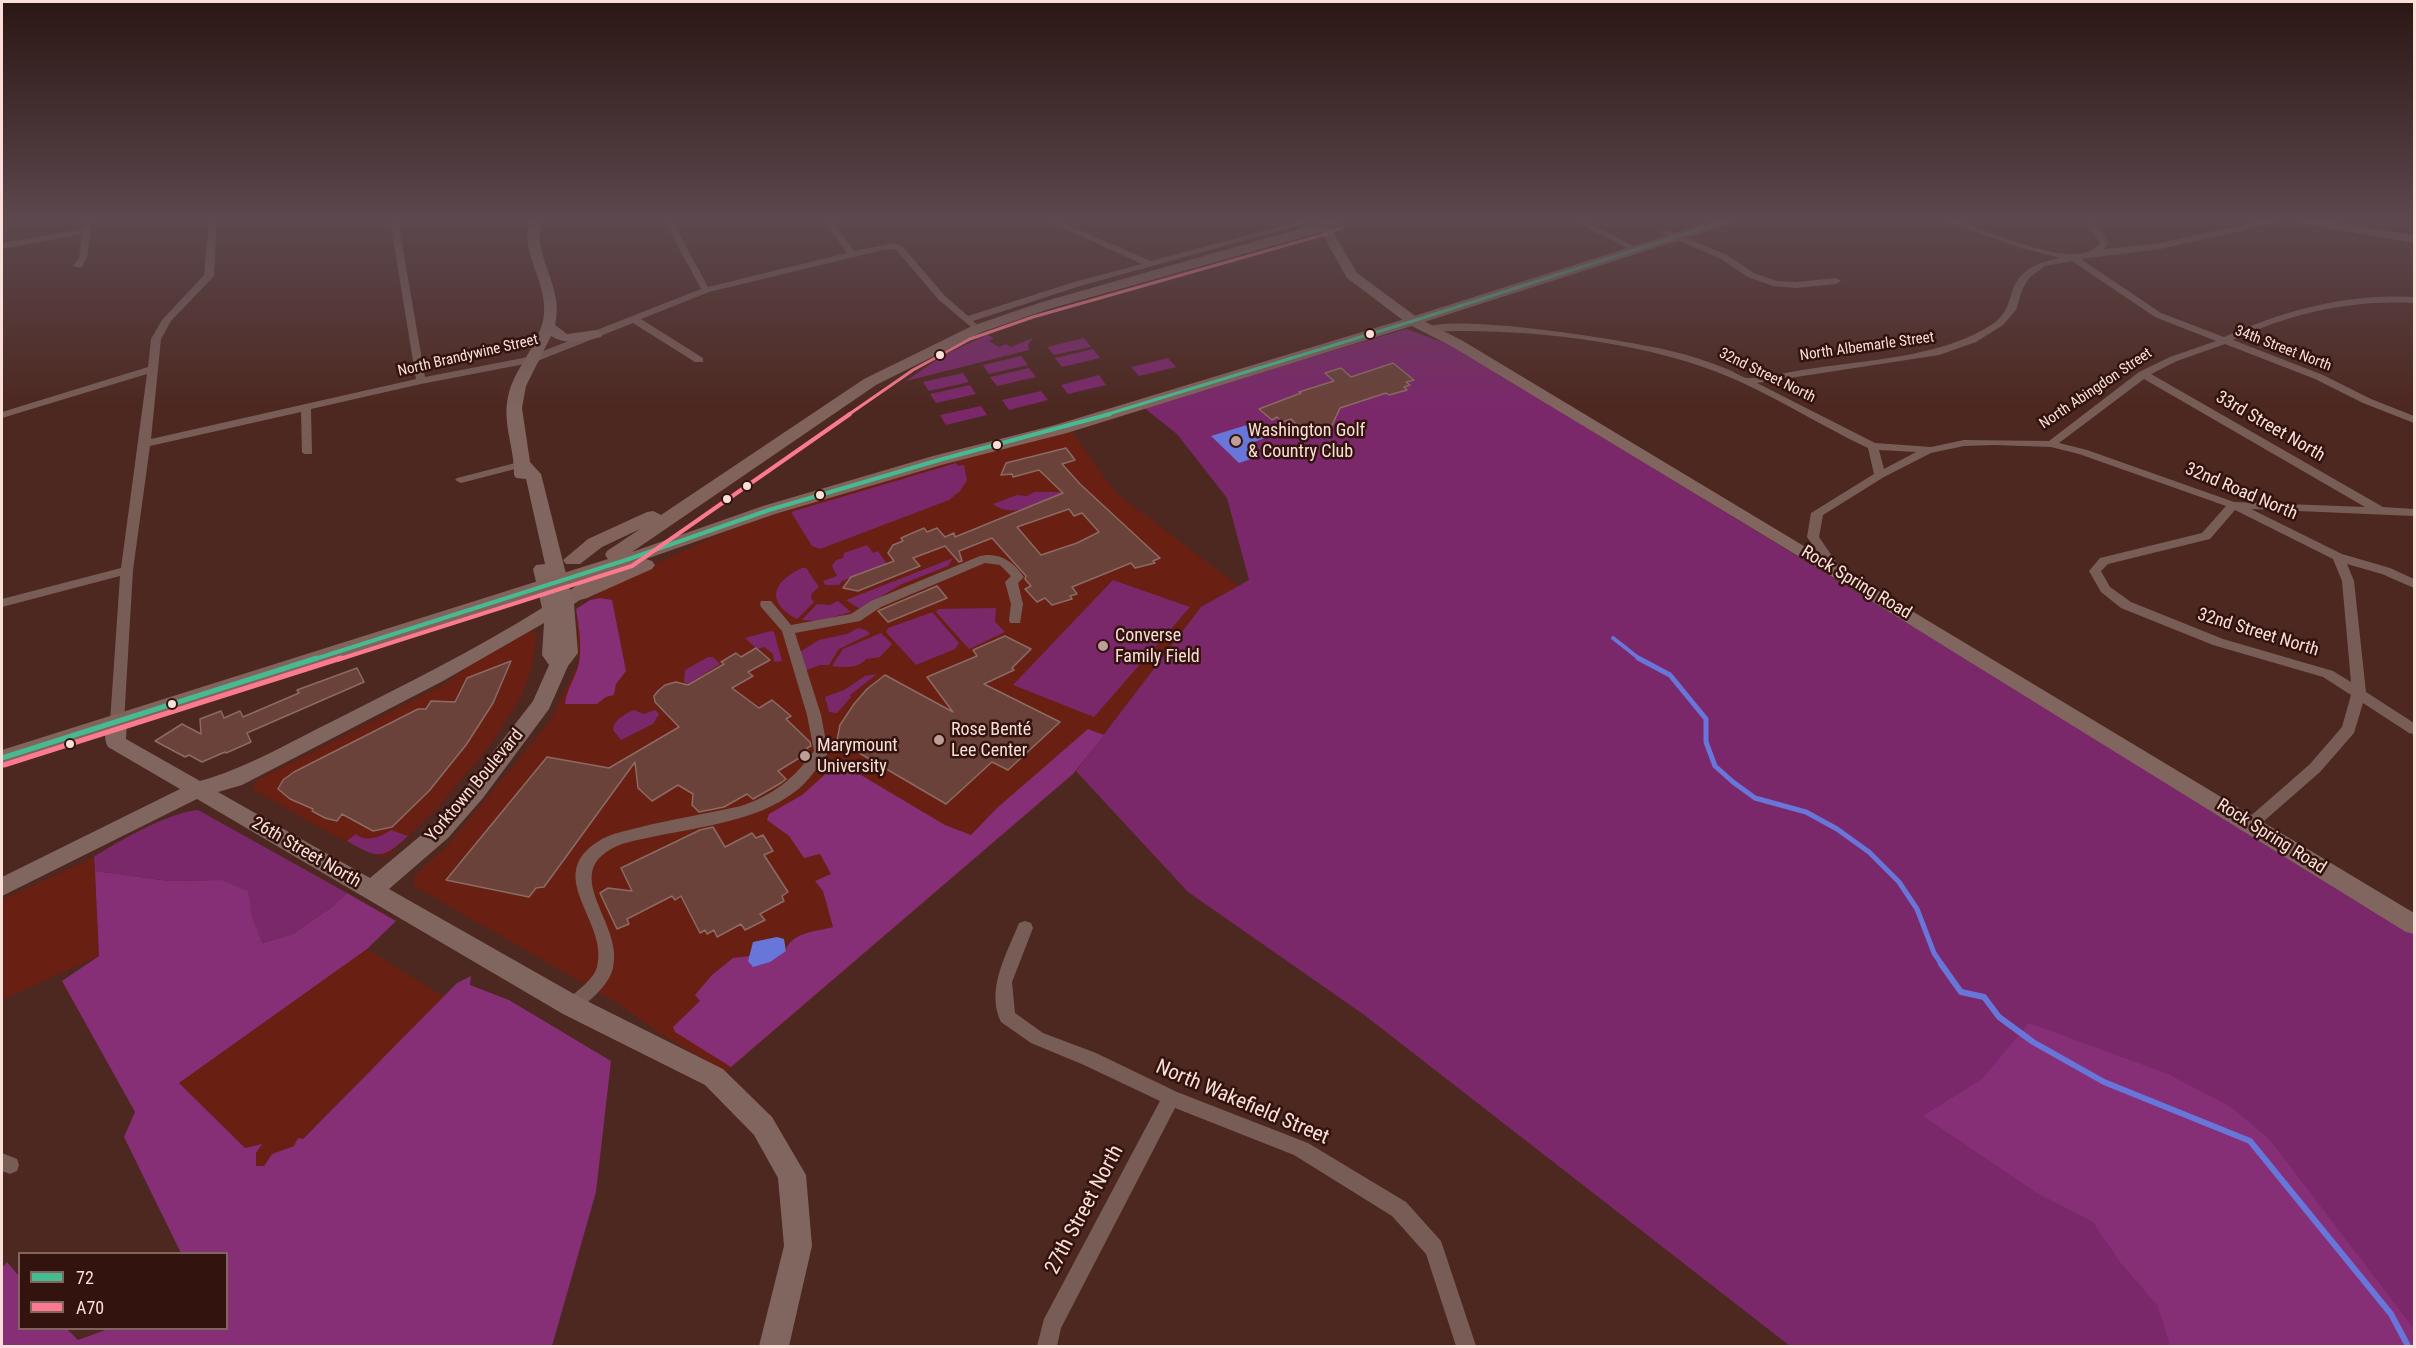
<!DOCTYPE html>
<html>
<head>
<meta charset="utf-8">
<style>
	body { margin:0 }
	#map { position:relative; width:2416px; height:1348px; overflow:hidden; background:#4d2820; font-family:"Roboto Condensed",sans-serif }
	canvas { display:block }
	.frame { position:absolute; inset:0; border:3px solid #fadfd9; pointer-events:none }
	.legend { position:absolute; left:18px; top:1252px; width:210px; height:78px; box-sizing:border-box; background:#32130d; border:2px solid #82655f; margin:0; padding:8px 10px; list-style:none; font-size:18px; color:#fadfd9 }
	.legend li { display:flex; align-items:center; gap:12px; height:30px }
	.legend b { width:30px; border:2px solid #82655f }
</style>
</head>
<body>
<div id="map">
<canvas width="2416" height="1348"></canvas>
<div class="frame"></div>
<ul class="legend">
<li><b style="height:8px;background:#46ba90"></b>72</li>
<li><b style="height:8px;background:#fc7a8f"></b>A70</li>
</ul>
</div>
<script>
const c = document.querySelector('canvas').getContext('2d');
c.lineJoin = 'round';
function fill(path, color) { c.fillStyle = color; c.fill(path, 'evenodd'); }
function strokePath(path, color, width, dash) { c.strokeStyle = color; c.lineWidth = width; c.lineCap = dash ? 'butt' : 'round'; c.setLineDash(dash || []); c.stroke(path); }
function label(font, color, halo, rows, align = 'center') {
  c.font = font + ' "Roboto Condensed",sans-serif'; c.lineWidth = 5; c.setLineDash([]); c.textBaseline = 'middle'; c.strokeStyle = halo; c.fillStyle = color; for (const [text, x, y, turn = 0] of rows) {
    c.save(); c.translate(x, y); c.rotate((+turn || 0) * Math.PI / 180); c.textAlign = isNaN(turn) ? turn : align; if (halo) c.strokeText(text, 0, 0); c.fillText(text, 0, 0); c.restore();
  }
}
fill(new Path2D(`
	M1071,431L1116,493L1239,586L1201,607L1076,771L726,1072L664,1036L616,1002L414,886V876L446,847L551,720L579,662L576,609L614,583L702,542L757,520L907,474Z
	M531,631L537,633L532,667L521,697L491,744L438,808L385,858L331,834L254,790L253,786L260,779L447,683L469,666Z
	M94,857L99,956L2,1000V900Z
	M367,949L444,997L302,1139L298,1138L294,1146L272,1154L264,1166H256V1153L261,1145L245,1148L179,1083Z`), '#691f11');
fill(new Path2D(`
	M1406,329L1451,345L2414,932V1346H1790L1363,1014L1188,892L1076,771L1201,607L1249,580L1227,498L1177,434L1143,407Z
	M987,335L994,338L989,341L999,347L1006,344L1011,347L1033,338L1028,345L1029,350L906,381L942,356Z
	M1084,338L1091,347L1054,355L1047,347Z
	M1093,349L1100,358L1062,367L1055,358Z
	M1021,356L1028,365L989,374L983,365Z
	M1168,358L1176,367L1139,376L1131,367Z
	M1029,368L1036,377L997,386L990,377Z
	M963,373L969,382L929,391L923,382Z
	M1099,375L1106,385L1068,394L1061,385Z
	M970,385L976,394L936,403L930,394Z
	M1041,391L1048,400L1009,410L1002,400Z
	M981,406L987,415L946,425L940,415Z
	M956,463L958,466L964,465L967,480L960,491L949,500L820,549L812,546L791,512Z
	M1034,492H1064L1066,494C1039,502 1015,520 993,504L1017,495L1027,496Z
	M867,545L873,553L878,551L887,564L842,581L839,585H825L823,581L837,576L832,566L836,560L843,558L844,553Z
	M953,558L948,566L902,584L860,609L846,600Z
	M802,568H806L819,587L812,593L811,598L814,602L797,619C765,602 772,582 802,568Z
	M1113,580L1190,607L1094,717L1013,685Z
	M838,601L851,612L820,621L802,620L817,604L830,605Z
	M996,608L995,622L1005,632L969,649L936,612L938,609Z
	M930,613H933L959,643L955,649L916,665L886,632L888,628Z
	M858,628L866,630L870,634L839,649L829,665H820L805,671L800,652L819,640L847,634Z
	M771,631L774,632L782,661L774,662L773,654L764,647L757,649L745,638Z
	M881,633L892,644L880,657L866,659C860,668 843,668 832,666L843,649Z
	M708,657H713L720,664L688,684L684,682L685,670Z
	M877,674L850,695L851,697L837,713L829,712L825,697L844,690L865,676Z
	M655,710L659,714L653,724L621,740L613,730C614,719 625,714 634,710L644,714Z
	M198,810L347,893L332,907L293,934L261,943L252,917L247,891L220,880L169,881L95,871L94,857C118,841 170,812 198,810Z
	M391,830L408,836C381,861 377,858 347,841L356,834C366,843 380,837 391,830Z`), '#7b286b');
fill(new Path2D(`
	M600,598L612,600L626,671L616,684L614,695L606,697L597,704H565C566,690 576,677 579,663C582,645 579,627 576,609L590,600Z
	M1088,729L1104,735L1073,774L731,1067L675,1032L673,1027L700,1001L695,995L712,975L733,958L750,956L748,961L786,951C789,933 818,931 833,927L823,891L815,881L831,874L820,854L804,858L789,836L767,820L769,814L802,795L839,762L945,825L971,835L997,808Z
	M95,871L169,881L221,880L248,891L252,917L262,943L293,934L332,907L347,893L396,921L367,949L179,1083L245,1148L262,1144L256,1153V1166H264L272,1154L294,1146L298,1138L303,1139L457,983L471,976L470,985L509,1000L611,1061L596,1192L552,1346H2V1268L7,1262L19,1276L20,1328L67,1329L78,1340L108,1329L226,1328V1254L181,1253L124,1137L135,1112L62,981L99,956Z
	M2029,1023L2168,1074L2231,1107L2270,1140L2414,1329V1346H2170L2158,1306L2120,1262L2093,1222L2037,1193L1923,1116L1982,1079Z`), '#862e76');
fill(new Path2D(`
	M1250,424L1265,438L1248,444L1260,456L1239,463L1211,436Z
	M777,937L784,939L786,951L770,962L753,967L748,961L753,942Z`), '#6776d8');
strokePath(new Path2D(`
	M1613,638L1641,660`), '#6776d8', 4);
strokePath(new Path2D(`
	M1638,658L1670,675L1706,719V742L1715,766L1733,782L1755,798L1806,812L1837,829L1869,852L1899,882L1917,909L1934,953L1942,965`), '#6776d8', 5);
strokePath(new Path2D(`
	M1941,964L1961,992L1984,997L1999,1017L2033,1042L2104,1082L2250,1141L2391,1314L2408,1346`), '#6776d8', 6);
const building = new Path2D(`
	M1393,363L1414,380L1406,382L1410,385L1404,387L1407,390L1389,395L1386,393L1340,408L1328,434L1308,431L1309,428L1298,426L1291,419L1282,422L1277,417L1272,420L1259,409L1301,393L1299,392L1334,381L1325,373L1341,368L1351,377Z
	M1066,448L1075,460L1062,464L1080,484L1160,558L1153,561L1155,563L1135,568L1131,563L1072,587L1077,594L1070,596L1072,599L1052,605L1045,598L1037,602L1025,589L1031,586L1025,579L1026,576L992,538L959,551L962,561L959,562L945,546L913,558L920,566L858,591L843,588L851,577L894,561L888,553L893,545L903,541L901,538L924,528L927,532L937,528L945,537L954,533L955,537L1063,493L1039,470L1013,477L1012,474L1001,475L1006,463ZM1069,509L1074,516L1082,513L1099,532L1077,543L1041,555L1017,527Z
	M937,586L947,598L888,622L878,611Z
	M1005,636L1031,649L1012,668L1014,670L984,684L1060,722L1008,770L992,762L946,804L837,740L840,725L854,704L867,689L885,675L953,712L927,677L977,656L973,650Z
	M756,648L770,660L748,672L753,676L732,688L759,708L772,700L791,716L786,719L810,742L811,746L807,748L809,752L778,771L786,779L781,783L753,799L747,794L724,807L699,812L692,805L693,794L678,785L652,801L638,788L635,762L544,887L536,888L529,897L446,880L547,757L609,768L679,727L655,702L654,696L658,691L665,685L676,682L688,685L724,664L721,662L736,653L741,657Z
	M511,661L493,703L466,745L429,791L392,827L373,831L342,814L337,821L325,818L312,811L313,809L290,799L278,789L283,780L294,772L418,709H426L431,701L455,702L467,678Z
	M357,668L364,682L247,733L251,742L226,753L225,752L202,762L189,755L185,757L155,741L182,724L201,734L200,719L221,711L224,718L240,711L243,717L299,693L297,690Z
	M713,827L725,847L752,833L756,838L763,835L773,851L764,855L788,892L782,896L784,901L760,914L765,920L745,930L741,924L717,937L714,930L707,934L705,930L700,933L681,896L675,900L672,896L627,919L629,924L617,929L600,893L608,888L632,891L621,868L700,830Z`);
fill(building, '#6a423a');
strokePath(building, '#8b6b64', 1.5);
fill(new Path2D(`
	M84,220H92L87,258L81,268L73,266L79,258L82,234L2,249V243L83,229Z
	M209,220H217L214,276L171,321L161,339L151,439L416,379L390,220H398L425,377L528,357L701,289L664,220H672L708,287L847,253L824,220H832L854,251L894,243L903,247L945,296L968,316L1074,282L1142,264L1046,220H1056L1151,261L1305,220H1318L1080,286L973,321L982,329L977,332L939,300L897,251L893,249L883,250L709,292L641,319L703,358V362H695L633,323L535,362L421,384L311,409L312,454H304L302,452L301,412L150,446L133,570L124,722L117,727L110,722L120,576L2,607V599L121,568L147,374L2,418V412L148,367L151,339L162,320L204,275Z
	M1571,220H1581L1642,250L1635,252Z
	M1943,220H1955C1984,230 2048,257 2076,254C2087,254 2093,250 2100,243L2085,220H2093L2109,243L2104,249L2160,243L2266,220H2280L2276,223L2160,249L2081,259L2161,313L2224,337C2286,310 2346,293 2414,297V303C2349,300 2292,313 2233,340L2323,375L2371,399L2414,416V423L2363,403L2315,379L2225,344L2177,361L2151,374L2383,507L2414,509V516L2251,509L2342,554L2390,568L2414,579V588L2382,574L2347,564L2354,581L2366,692L2414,723V734L2409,733L2363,703L2354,733L2320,772L2256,828L2251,830L2246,828L2243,824L2246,820L2310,764L2342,727L2351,695L2323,677L2213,645L2121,608L2101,592L2089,571L2100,558L2202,533L2226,506L2079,454L2051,447L1994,445L1964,446L1931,453L1884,477L1823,515L1819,537L1843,572L1837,576L1833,575L1807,537L1811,513L1874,474L1868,448C1817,424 1769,392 1717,372C1634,340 1516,327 1428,332L1423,329C1447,311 1639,342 1675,352C1692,356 1710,362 1727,369C1733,371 1741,377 1747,378C1759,379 1788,372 1802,370C1863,360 1943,358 1994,323C2005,315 2008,305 2012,292C2019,269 2039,262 2060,258L2018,247ZM2072,261L2155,317L2216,341L2170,357L2139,372L2049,441L1964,440L1931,447L1875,443L1757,383L1939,355L1976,342L2003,325L2016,310L2022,290L2029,278L2045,266ZM2144,379L2365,507L2234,502L2087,450L2059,443ZM1879,450L1916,452L1884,469ZM2235,510L2333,559L2342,581L2351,682L2333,671L2223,639L2131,602L2110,587L2101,571L2108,564L2210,539Z
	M1666,229L1727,255L1754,273L1777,281L1796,282L1836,278L1841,281L1836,284L1796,288L1773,286L1748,277L1721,259L1663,234L1662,232Z
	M523,461L529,464L527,466L461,483L455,480L457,478Z
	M980,556C999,552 1013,561 1024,577L1018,583L1023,604L1020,623H1010L1009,620L1011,604L1005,582L1011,576L1000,565L985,563L881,607L860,621L795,633L821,715L828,752L826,756C815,771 805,786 789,796C744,827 674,829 622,844C553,871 625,922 613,968C610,981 599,992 589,1001C581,1008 577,1015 566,1011L563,1006L566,1001C576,991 593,981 597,967C610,921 539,875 602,839C613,833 625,831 637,828C671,819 706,814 741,806C773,795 794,779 814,751L807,715L782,631L761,607L760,604L761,601H771L791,625L851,614L871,601Z
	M1025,921L1031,923L1033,928L1012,982L1015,1013L1043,1033L1096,1053L1177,1092L1308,1143L1406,1202L1441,1241L1476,1346H1456L1426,1254L1392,1216L1294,1155L1175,1108L1061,1328L1057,1346H1037L1044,1319L1160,1101L1084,1065L1031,1043L1001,1022C986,991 1005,957 1017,928L1019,923Z
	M2,1153L17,1159L19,1165L17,1171L10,1174L2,1171Z`), '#785d56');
fill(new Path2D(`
	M529,220H541C532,257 565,287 555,325L567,334L596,330L603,334L601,337C584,341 567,346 551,336L526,386L522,408L530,462L541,474L570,590L623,555H635L638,559L574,604L578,653L568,666L549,709L483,798L448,838L389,889L581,998L723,1069L772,1117L806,1175L812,1246L789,1346H759L784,1246L778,1178L754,1135L705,1085L563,1014L197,799L2,896V877L180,789L108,747C103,739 105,725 110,717L117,715L124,717L127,722L126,739L200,781C247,768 290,742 333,721C404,685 475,650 542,608L533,569L536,565L545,564L526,479L516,478L514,475C515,449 502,423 508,397C514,367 541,344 544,314C547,280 520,254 529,220ZM544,623L542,655L549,665L533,701L467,786L432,826L370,878L218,792L242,785L443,681Z
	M1314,220H1326L1357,273L1418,318L1463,341L2414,913V934L2406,932L1831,576L1453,347L1408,324L1347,278Z
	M2297,220H2323L2414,235V243L2303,224Z`), '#81655f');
fill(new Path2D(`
	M1330,220H1347L1329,230L1049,309L982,332L876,385L632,552L763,506L933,456L1055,425L1408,318L1715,220H1735L1733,223L1418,324L1067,433L945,464L775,514L646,559L652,561L655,565L652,569L587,598L580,600L573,598L570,594L573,590L625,566L2,766V750L608,559L605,555L607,551L640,529L602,547L580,564H566L563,560L588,539L647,512L653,511L661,515L864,379L972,326L1039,303Z`), '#81635c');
strokePath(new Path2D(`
	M1105,415L1413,321L1728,220`), '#46ba90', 3);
strokePath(new Path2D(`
	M312,660L629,559L769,510L939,460L1110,414`), '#46ba90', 4);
strokePath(new Path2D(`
	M2,758L317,658`), '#46ba90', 5);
strokePath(new Path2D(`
	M848,415L913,370L970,339L1033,317L1326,234L1343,227`), '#fc7a8f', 3);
strokePath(new Path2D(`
	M337,660L632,566L850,414`), '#fc7a8f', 4);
strokePath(new Path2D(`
	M4,765L341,658`), '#fc7a8f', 5);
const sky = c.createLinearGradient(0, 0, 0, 408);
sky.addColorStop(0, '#2a1612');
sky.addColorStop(0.54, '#5c484e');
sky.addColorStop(1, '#5c484e00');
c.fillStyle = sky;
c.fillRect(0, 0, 2416, 408);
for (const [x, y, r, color] of [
	[1370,334,5,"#fadfd9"],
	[940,355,5,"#fadfd9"],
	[1236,441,6,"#bd9f98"],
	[997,445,5,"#fadfd9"],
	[747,486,5,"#fadfd9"],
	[820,495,5,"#fadfd9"],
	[727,499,5,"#fadfd9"],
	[1103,646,6,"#bd9f98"],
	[172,704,5,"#fadfd9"],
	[939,740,6,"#bd9f98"],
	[70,744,5,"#fadfd9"],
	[805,756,6,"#bd9f98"]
]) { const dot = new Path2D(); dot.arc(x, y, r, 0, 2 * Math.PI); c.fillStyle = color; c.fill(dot); strokePath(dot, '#32130d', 2); }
label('15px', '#fadfd9', '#32130d', [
	["North Albemarle Street",1867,347,-8],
	["34th Street North",2283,349,21],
	["North Brandywine Street",468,356,-13],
	["32nd Street North",1767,376,26],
	["North Abingdon Street",2096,389,-34]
]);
label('18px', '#fadfd9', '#32130d', [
	["33rd Street North",2270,427,30],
	["32nd Road North",2241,492,23],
	["Rock Spring Road",1856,583,31],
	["32nd Street North",2258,633,17],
	["Yorktown Boulevard",475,786,-50],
	["Rock Spring Road",2271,837,32],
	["26th Street North",306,853,30]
]);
label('18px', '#fadfd9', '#32130d', [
	["Washington Golf",1248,431],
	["& Country Club",1248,452],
	["Converse",1115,636],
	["Family Field",1115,657],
	["Rose Benté",951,730],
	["Lee Center",951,751],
	["Marymount",817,746],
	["University",817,767]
], 'left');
label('21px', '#fadfd9', '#32130d', [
	["North Wakefield Street",1242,1103,23],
	["27th Street North",1085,1210,-62]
]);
</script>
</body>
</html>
